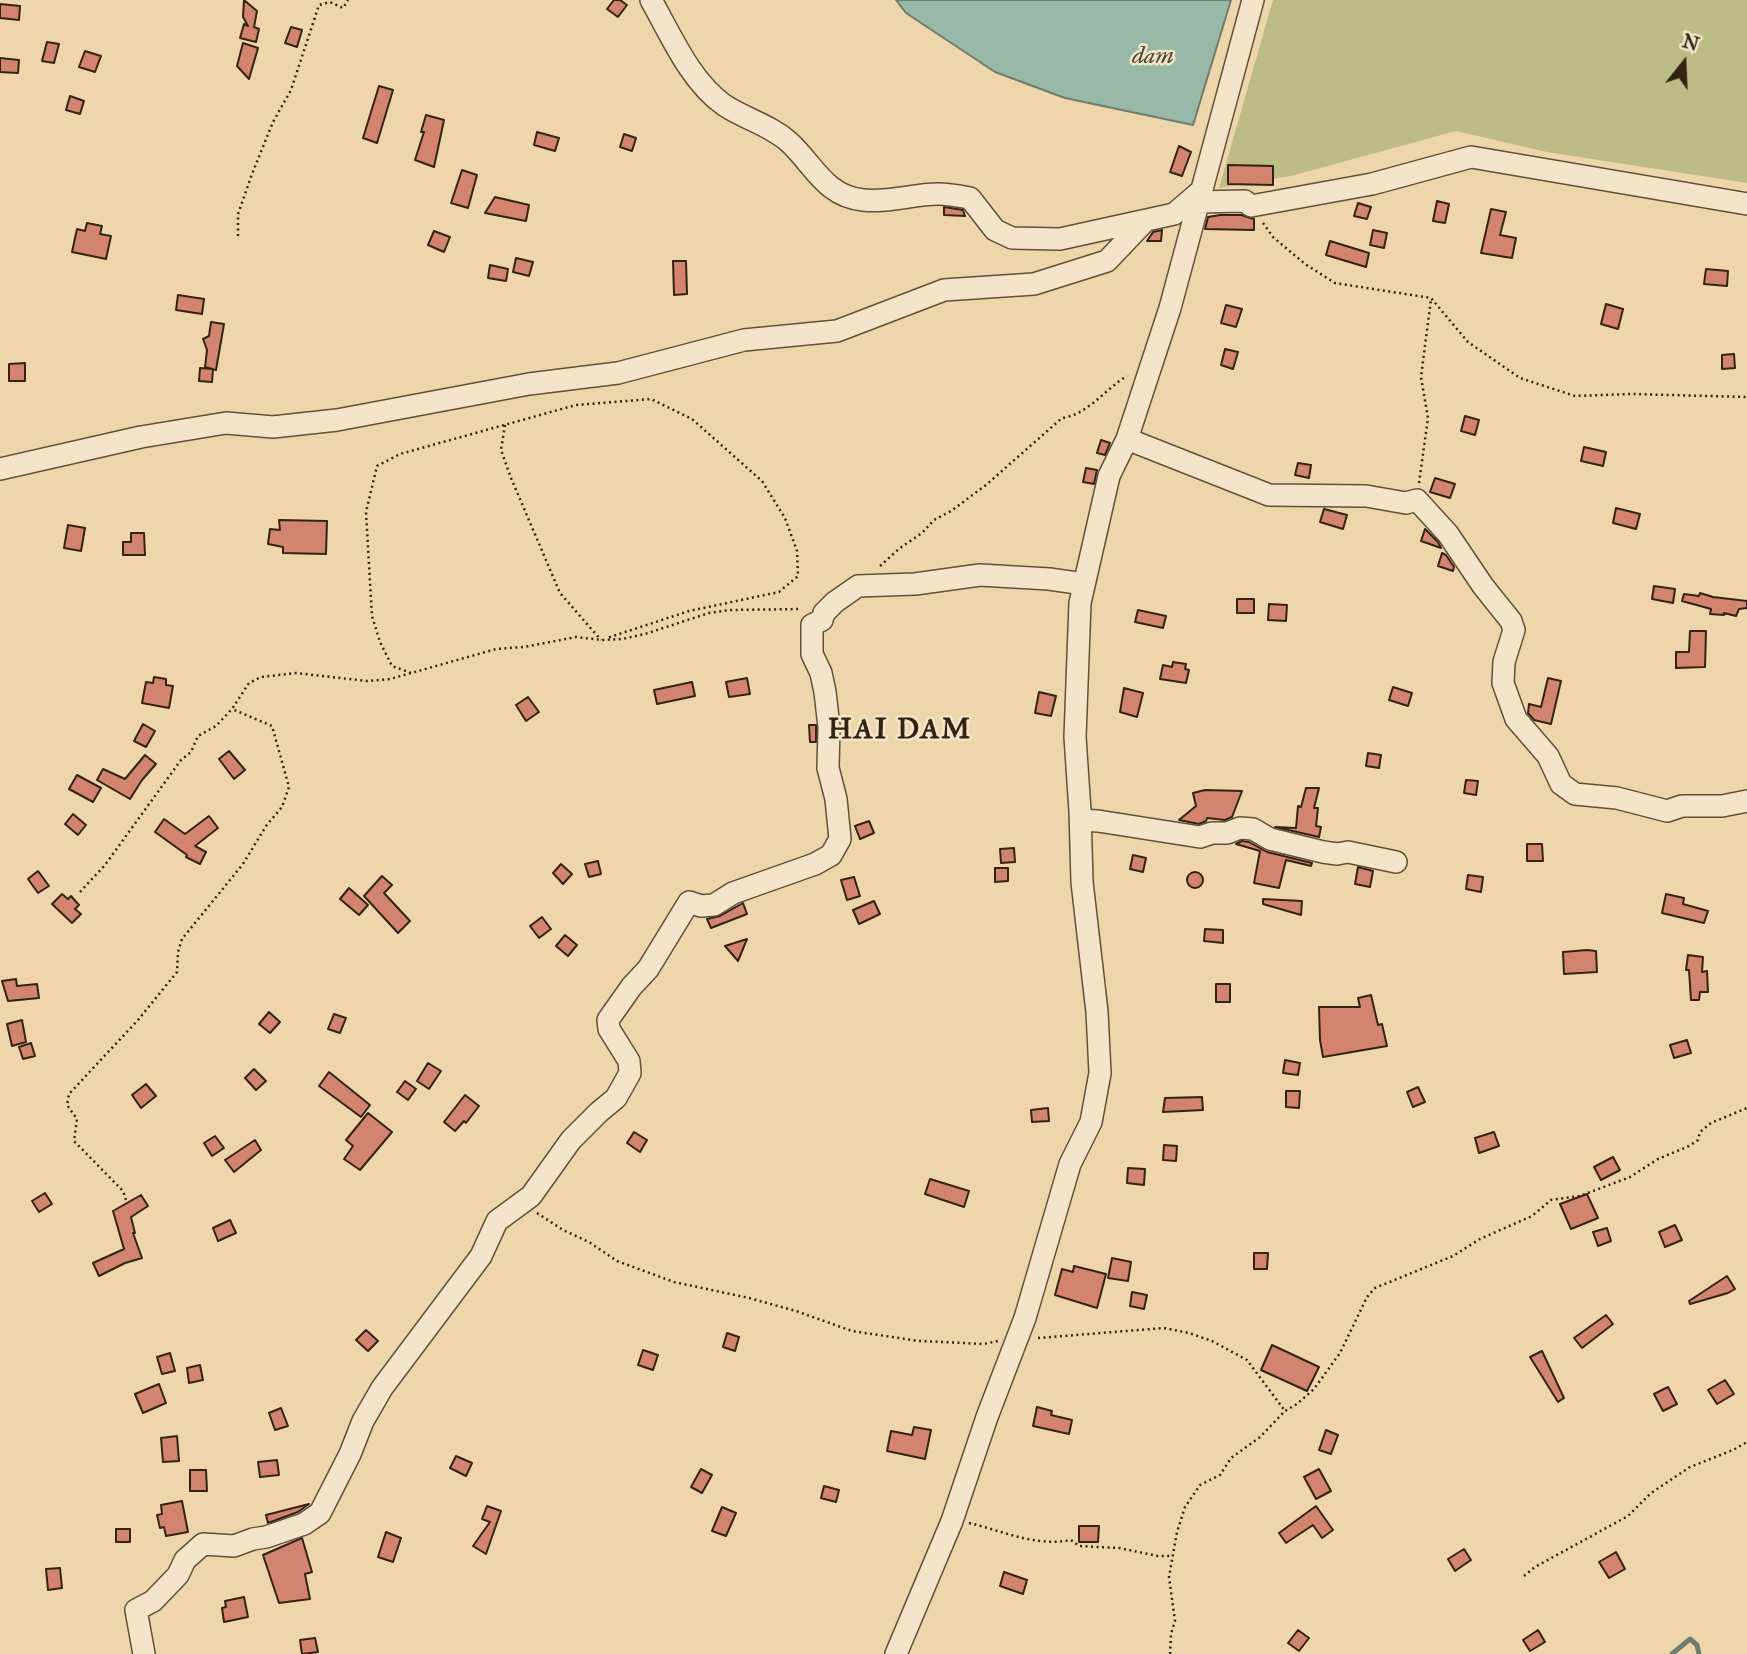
<!DOCTYPE html>
<html>
<head>
<meta charset="utf-8">
<style>
	body { margin:0 }
	#map { position:relative; width:1747px; height:1654px; overflow:hidden; background:#eed5ac; font-family:"IM FELL Great Primer",serif }
	canvas { display:block }
	.north { position:absolute; left:1649px; top:28px; width:70px; height:70px; -webkit-text-stroke:5px #f4e4c9; paint-order:stroke; rotate:18deg; font-size:19px; font-weight:700; line-height:28px; text-align:center; color:#332412 }
	.north::after { content:''; display:block; margin:auto; width:24px; height:32px; background:#332412; clip-path:polygon(50% 0,100% 100%,50% 72%,0 100%) }
</style>
</head>
<body>
<div id="map">
<canvas width="1747" height="1654"></canvas>
<div class="north">N</div>
</div>
<script>
const c = document.querySelector('canvas').getContext('2d');
c.lineJoin = 'round';
function fill(path, color) { c.fillStyle = color; c.fill(path, 'evenodd'); }
function strokePath(path, color, width, dash) { c.strokeStyle = color; c.lineWidth = width; c.lineCap = dash ? 'butt' : 'round'; c.setLineDash(dash || []); c.stroke(path); }
function label(font, color, halo, rows, align = 'center') {
  c.font = font + ' "IM FELL Great Primer",serif'; c.lineWidth = 5; c.setLineDash([]); c.textBaseline = 'middle'; c.strokeStyle = halo; c.fillStyle = color; for (const [text, x, y, turn = 0] of rows) {
    c.save(); c.translate(x, y); c.rotate((+turn || 0) * Math.PI / 180); c.textAlign = isNaN(turn) ? turn : align; if (halo) c.strokeText(text, 0, 0); c.fillText(text, 0, 0); c.restore();
  }
}
fill(new Path2D(`
	M1273,0H1747V183L1547,152L1456,131L1291,176L1219,188Z`), '#bdbc86');
const water = new Path2D(`
	M896,0H1231L1193,125L1065,98L995,72L906,13Z`);
fill(water, '#99b9a8');
strokePath(water, '#707d6c', 2);
strokePath(new Path2D(`
	M1672,1654L1690,1639L1697,1645L1699,1654`), '#707d6c', 5);
const building = new Path2D(`
	M244,0L257,11L254,27L259,29L256,42L240,38L244,24L248,26L243,17Z
	M614,0H620L627,5L618,17L607,9Z
	M0,4L20,6L19,20L0,18Z
	M291,27L302,30L297,47L285,43Z
	M47,42L59,44L54,63L42,61Z
	M243,43L258,48L249,79L237,66Z
	M85,51L101,56L95,72L79,67Z
	M0,58L19,60L18,73L0,72Z
	M379,86L393,90L377,143L363,138Z
	M70,96L84,101L80,114L66,110Z
	M426,115L444,120L434,167L415,160L424,132H421Z
	M537,132L559,138L555,151L534,145Z
	M624,134L636,138L632,151L620,147Z
	M1179,146L1191,152L1182,176L1170,172Z
	M1228,165L1273,166V185L1228,184Z
	M462,170L477,175L468,208L451,203Z
	M495,197L529,205L526,221L485,213Z
	M1437,201L1449,204L1445,223L1433,221Z
	M1358,203L1371,207L1367,219L1354,216Z
	M944,207L963,210L965,216L944,215Z
	M1491,209L1506,212L1500,235L1516,238L1512,258L1481,253Z
	M1220,215H1241L1254,219V230L1205,229L1208,217Z
	M87,223L102,226L100,234L111,236L106,259L72,252L77,229L85,231Z
	M1162,230L1161,241H1147L1153,232Z
	M1373,230L1387,233L1384,248L1370,245Z
	M434,231L450,237L444,252L428,245Z
	M1330,241L1369,253L1366,267L1326,255Z
	M516,258L533,262L529,276L513,272Z
	M673,261H686L687,294L674,295Z
	M490,265L508,269L506,281L488,278Z
	M1706,269L1728,271L1727,286L1704,284Z
	M178,295L204,299L202,314L176,310Z
	M1606,304L1623,309L1618,329L1601,324Z
	M1226,305L1242,309L1236,327L1221,323Z
	M211,322L224,324L216,370L205,367L207,350L203,339L209,336Z
	M1225,349L1238,352L1233,369L1221,365Z
	M1734,354L1735,368L1722,369V355Z
	M25,363V381H9V364Z
	M200,368L213,369L212,382L199,381Z
	M1465,416L1479,420L1475,435L1461,431Z
	M1101,440L1110,443L1105,455L1097,453Z
	M1584,447L1606,452L1603,466L1581,461Z
	M1298,463L1311,465L1309,478L1295,475Z
	M1086,468L1097,470L1094,484L1083,482Z
	M1435,478L1455,484L1450,498L1430,492Z
	M1616,508L1640,514L1636,529L1613,523Z
	M1324,509L1347,515L1343,529L1320,522Z
	M279,520L327,521L326,554L283,553V547L268,544L270,529L280,530Z
	M68,525L85,528L81,551L64,548Z
	M1425,529L1438,542L1441,548L1421,541Z
	M131,533H144L145,555H123V542H131Z
	M1442,553L1446,555L1454,567L1453,571L1438,566Z
	M1654,586L1675,589L1673,603L1652,599Z
	M1700,593L1713,597L1747,601V608L1739,609L1736,616L1724,613V615L1710,614L1711,609L1682,601L1684,594L1699,596Z
	M1237,599H1254V613H1237Z
	M1269,604L1287,605L1286,621L1268,620Z
	M1138,610L1166,616L1163,628L1135,622Z
	M1690,631H1706L1705,667L1676,668V652H1689Z
	M1173,662L1186,664L1185,669L1189,670L1186,683L1160,679L1163,665L1172,667Z
	M154,677L166,679V685L173,686L169,708L142,703L146,682L153,683Z
	M747,678L750,694L729,697L726,682Z
	M1548,678L1561,681L1551,724L1534,720L1528,713L1529,704L1541,707Z
	M692,682L695,696L657,704L654,690Z
	M1393,687L1412,693L1408,706L1389,700Z
	M1124,688L1143,693L1137,717L1120,712Z
	M1039,692L1056,696L1051,716L1035,713Z
	M528,697L539,712L526,721L516,705Z
	M143,724L155,731L146,747L134,741Z
	M809,725H816V742H810Z
	M229,751L245,770L234,779L219,759Z
	M1368,753L1381,755L1379,768L1366,766Z
	M145,755L156,764L142,780L130,799L97,780L103,769L125,779Z
	M77,775L101,788L93,802L69,789Z
	M1466,780L1478,781L1476,795L1464,793Z
	M1306,788H1319L1314,808H1318L1316,826L1321,827L1319,837L1275,827L1296,828L1298,806L1301,807Z
	M1205,790L1242,791L1232,817L1225,820L1207,818L1206,821L1199,824L1179,820L1196,806L1193,793Z
	M73,814L86,825L78,835L65,824Z
	M209,816L218,828L195,846L206,852L200,864L186,857L187,855L155,832L164,819L185,834Z
	M869,821L874,833L860,839L855,826Z
	M1242,841L1249,842L1267,852L1312,863L1311,866L1286,860L1279,888L1254,883L1260,851L1236,844Z
	M1527,844H1542L1543,861H1527Z
	M1014,848L1015,862L1001,863L1000,849Z
	M1133,855L1146,858L1143,872L1130,869Z
	M598,861L601,874L589,877L585,864Z
	M561,864L572,874L563,884L553,873Z
	M1358,867L1373,871L1370,887L1355,884Z
	M995,868H1008V881L995,882Z
	M38,871L49,886L38,893L28,879Z
	M1187 880a8 8 0 1 1 16 0a8 8 0 1 1-16 0Z
	M1468,875L1483,877L1481,892L1466,889Z
	M382,876L392,885L384,893L410,921L398,933L364,896Z
	M854,877L860,896L847,900L841,880Z
	M349,888L368,905L359,915L340,899Z
	M62,894L68,899L71,896L79,905L75,909L81,914L72,923L52,904Z
	M1666,894L1684,898L1683,904L1708,911L1704,923L1662,913Z
	M1263,899L1302,901L1301,915L1263,904Z
	M874,901L880,914L859,924L853,910Z
	M743,903L747,914L711,928L707,919L720,916Z
	M542,917L551,929L539,938L530,926Z
	M1205,929L1223,930V943L1204,941Z
	M565,935L577,945L568,956L556,946Z
	M747,939L738,961L725,946Z
	M1587,950L1596,951L1597,972L1564,974L1563,952Z
	M1688,955L1703,957L1702,972L1707,971L1708,992H1700L1699,1000H1691L1689,970H1686Z
	M16,979L17,986L37,984L39,998L8,1001L2,981Z
	M1216,984H1230V1002H1216Z
	M1371,995L1378,1025L1382,1024L1387,1046L1323,1057L1320,1040L1319,1007H1360L1358,998Z
	M269,1012L280,1022L270,1033L259,1024Z
	M334,1014L346,1018L340,1033L328,1029Z
	M22,1020L26,1042L12,1046L7,1024Z
	M1687,1040L1691,1053L1674,1058L1670,1045Z
	M31,1043L35,1056L23,1059L19,1047Z
	M1285,1060L1300,1063L1298,1075L1283,1073Z
	M428,1063L441,1071L429,1089L417,1081Z
	M254,1069L266,1081L256,1090L245,1078Z
	M329,1072L370,1105L361,1117L319,1086Z
	M405,1081L416,1089L408,1100L397,1092Z
	M146,1084L156,1096L141,1108L132,1095Z
	M1418,1087L1425,1102L1413,1107L1407,1092Z
	M1286,1091H1300L1299,1108L1286,1107Z
	M465,1095L479,1106L466,1123L464,1121L455,1131L444,1122Z
	M1202,1097L1203,1110L1163,1112L1165,1098Z
	M1048,1108L1049,1121L1032,1122L1031,1110Z
	M368,1113L392,1132L360,1170L344,1159L353,1146L346,1140Z
	M634,1132L647,1140L640,1152L627,1143Z
	M1494,1132L1499,1146L1479,1153L1475,1138Z
	M215,1136L224,1148L212,1156L204,1143Z
	M255,1140L261,1150L234,1172L225,1160Z
	M1164,1145L1177,1146L1176,1161L1163,1160Z
	M1613,1157L1620,1170L1601,1180L1594,1167Z
	M1128,1168L1145,1169L1144,1185L1127,1183Z
	M930,1179L969,1191L964,1207L925,1194Z
	M45,1193L52,1204L39,1212L32,1201Z
	M1587,1194L1598,1218L1571,1229L1560,1204Z
	M141,1195L148,1206L131,1217L135,1233H133L142,1258L125,1263L99,1276L93,1263L124,1249L113,1211Z
	M230,1220L236,1233L218,1241L213,1228Z
	M1675,1225L1682,1240L1665,1247L1659,1232Z
	M1607,1228L1611,1241L1598,1246L1593,1232Z
	M1254,1253H1268L1267,1269H1254Z
	M1112,1258L1131,1262L1128,1281L1108,1278Z
	M1074,1266L1106,1274L1097,1308L1055,1295L1062,1269L1073,1272Z
	M1727,1276L1735,1289L1728,1293L1690,1304L1689,1301Z
	M1132,1292L1147,1295L1144,1309L1130,1306Z
	M1606,1315L1613,1324L1582,1348L1574,1338Z
	M366,1330L378,1341L368,1351L356,1340Z
	M727,1333L739,1337L735,1351L723,1347Z
	M1272,1345L1319,1367L1307,1391L1261,1370Z
	M643,1350L658,1355L653,1370L638,1365Z
	M1542,1351L1564,1398L1558,1402L1530,1357Z
	M170,1353L175,1371L162,1374L157,1357Z
	M200,1365L203,1380L189,1383L187,1368Z
	M1725,1380L1734,1394L1717,1404L1708,1390Z
	M159,1384L166,1403L143,1413L135,1394Z
	M1668,1387L1677,1404L1663,1411L1654,1394Z
	M1037,1407L1052,1411L1051,1415L1072,1420L1069,1434L1033,1426Z
	M281,1408L288,1426L275,1430L269,1413Z
	M914,1427L931,1430L925,1459L887,1451L891,1431L912,1435Z
	M1326,1430L1338,1435L1331,1454L1319,1450Z
	M177,1436L179,1461L163,1462L161,1438Z
	M456,1456L472,1463L466,1476L450,1468Z
	M277,1460L279,1475L260,1477L258,1462Z
	M701,1469L712,1475L702,1493L691,1487Z
	M1319,1469L1331,1491L1316,1499L1304,1477Z
	M190,1470H206L207,1491H190Z
	M824,1486L839,1490L836,1502L821,1498Z
	M182,1501L188,1532L166,1536L164,1527L160,1528L157,1515L162,1514L161,1505Z
	M309,1504L298,1512L268,1523L266,1515Z
	M487,1506L501,1511L486,1554L473,1546L490,1522L482,1519Z
	M1316,1506L1333,1530L1322,1538L1313,1525L1286,1543L1279,1533Z
	M722,1507L736,1513L726,1536L712,1531Z
	M1079,1526H1099L1098,1542H1079Z
	M116,1529H130V1542H116Z
	M386,1532L401,1538L393,1562L378,1557Z
	M302,1538L312,1572L305,1574L310,1599L279,1603L263,1555Z
	M1464,1549L1471,1560L1455,1571L1448,1559Z
	M1616,1552L1625,1569L1609,1578L1599,1562Z
	M60,1568L62,1588L48,1590L46,1569Z
	M1004,1572L1027,1580L1023,1594L1000,1586Z
	M244,1597L248,1617L224,1622L222,1608L226,1607L225,1601Z
	M1298,1630L1309,1638L1299,1651L1288,1643Z
	M1538,1630L1545,1642L1530,1651L1523,1640Z
	M315,1638L318,1652L302,1654L300,1640Z`);
fill(building, '#d28471');
strokePath(building, '#332412', 2);
const minor = new Path2D(`
	M651,0C671,35 690,81 724,105C745,119 770,125 789,142C814,165 825,196 863,200C888,203 913,194 938,194C948,194 959,196 970,198L995,230L1012,238L1060,239L1174,214L1202,190
	M1198,202L1245,201L1251,206L1372,184L1471,157L1747,204
	M1127,439L1269,495L1366,496L1406,503L1417,500L1448,534L1483,586L1511,621L1514,630L1504,662L1503,683L1516,719L1548,756L1561,784L1575,794L1617,798L1667,811L1682,806H1722L1747,801
	M0,469L141,437L226,423L273,427L337,420L529,384L618,373L744,340L837,331L944,290L1034,284L1107,261L1145,221
	M1081,820L1098,821L1200,837L1212,833H1227L1240,828L1253,829L1270,839L1323,852L1337,854L1348,852L1396,862
	M144,1654L136,1610L153,1601L178,1575L185,1560L203,1544L234,1546L253,1539L266,1537L304,1524L320,1513L350,1454L363,1421L382,1388L481,1256L497,1221L531,1196L571,1140L599,1112L616,1098L630,1073L629,1061L609,1029L608,1020L632,986L648,969L689,902L701,906L714,905L733,893L815,864L831,855L840,839L836,799L828,768L829,727L825,692L821,673L812,654V625L822,620L824,613L835,602L858,586L915,584L980,575L1049,579L1084,584
	M896,1654L952,1521L987,1417L1025,1318L1070,1164L1091,1122L1100,1073L1097,1012L1082,882L1080,811L1075,737L1080,603L1109,476L1127,439L1170,308L1253,0`);
strokePath(minor, '#625038', 24);
strokePath(new Path2D(`
	M1263,223L1273,237L1305,264L1335,283L1431,298L1468,342L1520,378L1575,396L1631,394L1747,397
	M238,236V214L252,174L273,122L291,90L319,5L330,2L343,8L348,0
	M505,425L501,450L511,478L560,593L601,640
	M1419,483L1428,418L1421,377L1431,299
	M880,566L900,548L922,533L934,520L951,511L986,485L1062,418C1089,414 1105,389 1127,376
	M411,673L392,666L380,642L372,616L369,565L366,512L377,466L400,454L576,405L651,399L692,419L762,481L785,518L797,551L798,576L779,592L689,611L607,638
	M80,892L105,865L181,760L191,752L198,736L216,726L232,709L249,683L261,677L296,673L367,681L390,679L496,649L524,647L576,637L602,640L622,639L645,634L709,613L730,610L801,609
	M126,1200L123,1191L74,1141L77,1119L67,1105L69,1094L138,1020L177,972L178,952L182,939L243,864L266,826L282,807L289,787L272,726L232,709
	M537,1213L563,1230L589,1242L617,1261L674,1282L749,1298L796,1311L852,1331L919,1341L984,1344L998,1341
	M1038,1338L1164,1328L1189,1333L1212,1341L1247,1360L1285,1411
	M969,1523C1003,1531 1035,1547 1071,1540L1079,1546L1119,1548L1158,1556H1171
	M1524,1576L1535,1567L1628,1516L1651,1493L1690,1467L1733,1450L1747,1442
	M1170,1654L1171,1634L1175,1621L1169,1577L1177,1532L1185,1507L1200,1485L1220,1475L1231,1458L1260,1437L1285,1411L1297,1404L1314,1389L1340,1353L1367,1297L1375,1288L1453,1256L1480,1239L1532,1216L1551,1200L1580,1196L1630,1177L1658,1159L1689,1146L1698,1140L1700,1132L1711,1123L1747,1108`), '#332412', 2.5, [2, 3.5]);
strokePath(minor, '#f4e4c9', 21);
label('italic 23px', '#4c4938', '#f4e4c9', [
	["dam",1153,57]
]);
c.letterSpacing = '2px';
label('bold 28px', '#332412', '#f4e4c9', [
	["HAI DAM",900,731]
]);
c.letterSpacing = '0px';
</script>
</body>
</html>
